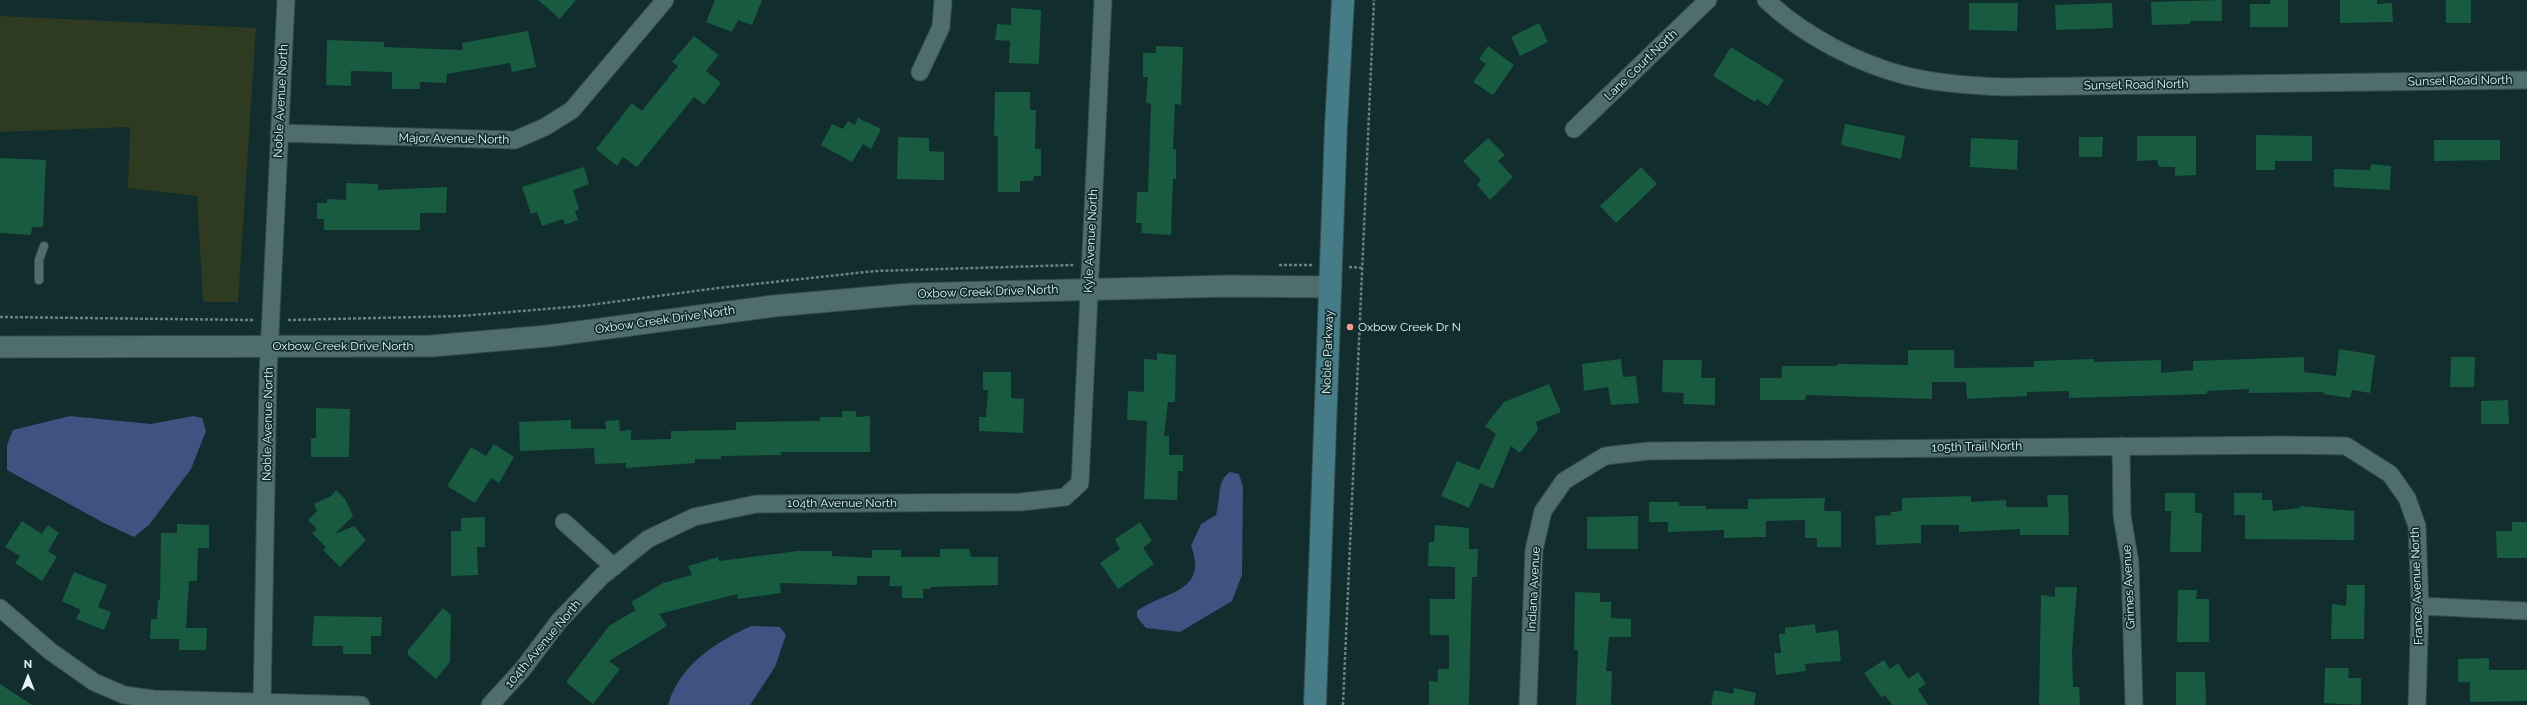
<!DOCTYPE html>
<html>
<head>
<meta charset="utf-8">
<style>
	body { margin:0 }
	#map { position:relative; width:2527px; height:705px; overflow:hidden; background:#112d2e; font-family:Raleway,sans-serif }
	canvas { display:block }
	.north { position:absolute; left:8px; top:657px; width:40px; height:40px; -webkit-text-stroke:3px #112d2e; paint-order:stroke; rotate:0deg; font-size:11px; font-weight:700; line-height:16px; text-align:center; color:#e5f5f5 }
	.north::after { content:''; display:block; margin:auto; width:14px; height:18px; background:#e5f5f5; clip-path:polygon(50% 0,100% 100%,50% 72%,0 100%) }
</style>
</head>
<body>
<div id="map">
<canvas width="2527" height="705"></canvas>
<div class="north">N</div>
</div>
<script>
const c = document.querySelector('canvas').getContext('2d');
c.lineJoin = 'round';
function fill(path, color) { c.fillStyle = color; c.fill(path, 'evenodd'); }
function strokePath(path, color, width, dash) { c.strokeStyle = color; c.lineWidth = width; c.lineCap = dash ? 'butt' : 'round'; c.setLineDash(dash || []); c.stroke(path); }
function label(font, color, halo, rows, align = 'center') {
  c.font = font + ' Raleway,sans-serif'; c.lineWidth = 3.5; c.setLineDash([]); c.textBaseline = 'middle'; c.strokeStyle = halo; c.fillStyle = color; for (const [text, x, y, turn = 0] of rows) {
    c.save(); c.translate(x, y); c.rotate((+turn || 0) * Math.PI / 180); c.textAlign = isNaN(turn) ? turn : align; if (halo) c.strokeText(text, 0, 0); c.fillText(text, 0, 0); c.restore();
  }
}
fill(new Path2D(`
	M0,16L256,28L238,302H203L197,196L128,188L130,127L0,132Z`), '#2e3b20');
fill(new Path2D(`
	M70,416L151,424L193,416L202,418L206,431L191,469L149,525L134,537L104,523L7,470V445L13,430Z
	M1230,472L1239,474L1243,487L1242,575L1232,601L1180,632L1146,628L1137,617V611C1164,591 1209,593 1191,546L1201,524L1216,515C1221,500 1216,481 1230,472Z
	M751,626L780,627L786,635L775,667L750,705H668C680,664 715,643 751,626Z`), '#3e5381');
fill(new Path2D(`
	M538,0H576L560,19Z
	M715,0H762L752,25L738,20L732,32L706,22Z
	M2222,0V21H2190V24L2152,25L2151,2Z
	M2270,0H2288V27H2250V4H2270Z
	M2340,0H2377V4L2392,3L2393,22L2340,23Z
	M2446,0H2471V23H2446Z
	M1969,3H2018L2017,31L1969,30Z
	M2112,3L2113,28L2056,30L2055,5Z
	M1011,8L1041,10L1039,64L1009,63L1010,41L995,40L997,24L1011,25Z
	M1539,23L1548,42L1520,56L1511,37Z
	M528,31L536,67L512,72L510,63L447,74L446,83L420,82V89H392V72L351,71V86L326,85L327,40L384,42V47L463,50L462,43Z
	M694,36L719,55L706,71L721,83L704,105L694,97L637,167L623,157L617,166L596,149L632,103L642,111L678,66L672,62Z
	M1156,46L1183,47L1181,105L1175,104L1173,149H1176V179H1173L1171,235L1141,233L1142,223H1136L1137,192H1148L1151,104L1146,103L1148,77H1143V53H1156Z
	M1488,46L1514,65L1493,95L1473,82L1486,64L1479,59Z
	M1731,47L1784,80L1768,106L1757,99L1755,102L1713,76Z
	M995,92H1030V110H1036L1035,149H1041V176H1034L1033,181H1020V192H998V136H994Z
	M858,118L881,129L871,149L863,144L852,162L821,145L832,124L843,129L848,121L855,125Z
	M1845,124L1905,136L1901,159L1841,145Z
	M2256,135L2312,136V161H2275V170H2256Z
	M2137,136H2196V175L2175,176V167H2159L2157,160L2137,161Z
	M898,137L929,138V151L944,152V180L897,179Z
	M2079,137H2103L2102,157H2079Z
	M1488,138L1505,155L1498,161L1513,177L1490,200L1477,185L1481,180L1463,161Z
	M1971,138L2018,140L2017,170L1970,167Z
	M2434,140H2500V160L2434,161Z
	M0,158L46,160L43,227H32L31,235L0,233Z
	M2371,164L2391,166L2390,190L2334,187V169L2370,170Z
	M584,167L589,184L573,190L579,209L575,211L578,220L565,225L563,219L542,226L537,212L531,214L522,187Z
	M1641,167L1657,184L1616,223L1600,206Z
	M346,183L378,184V190L447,187L446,213H420V230H324V219H317V203H327V199L346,200Z
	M2339,349L2375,355L2370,393L2352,390L2350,398L2323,394L2324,392L2249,393V389L2207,391V394L2069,398V391L2027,392V396L1967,399L1966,382H1932V399L1806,395L1805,400H1760V378H1782V366H1837L1838,364L1908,365V350H1954V368L2034,367V361L2094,359V362L2161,360V373L2193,370V361L2304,357V372L2336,376Z
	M1157,353L1176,355L1175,402H1168L1164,436H1169V455H1183V471H1178L1177,500L1144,499L1147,421L1127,420L1128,391L1144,392V359L1157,360Z
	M2451,357H2475L2474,387H2450Z
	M1621,359L1623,377L1636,376L1639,403L1611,405L1608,387L1584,391L1582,364Z
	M1663,360H1702L1701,378H1715V405L1683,404L1684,393L1662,392Z
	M983,372H1011V398L1024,399L1023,433L979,431V417H986L988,390H983Z
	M1549,384L1561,412L1536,422L1538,430L1520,453L1511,446L1493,489L1480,483L1469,508L1441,496L1457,461L1479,470L1496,434L1485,426L1504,402Z
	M2508,400L2509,424H2481V401Z
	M316,408L350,409L349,457H311V438H316Z
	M842,411H856V417L870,416V452H781V455L721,456V459H695V463L626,468V463L595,464L594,448L520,451L519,422L571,420V429H606L605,421L619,420L620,431L631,430V440L671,439V431L736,430V422L820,421V417H842Z
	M494,444L514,457L499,483L491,478L475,503L447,486L471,447L486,456Z
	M336,490L345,499L353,516L335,534L354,526L366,540L340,567L323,550L326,547L312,533L317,529L308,520L317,511L314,504L331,496Z
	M2165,493H2195V513H2202L2201,552H2170L2171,511H2165Z
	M2234,493H2262V500H2272L2273,511L2300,508V506L2354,511V540L2245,539V515H2234Z
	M2047,495H2068L2069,535H2020V529L1959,532V525H1921V543L1876,545L1875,516L1891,515L1890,512L1902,511V498L1971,496V502L2006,500V507H2048Z
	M1825,498L1824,511H1841V547H1817V538H1805V520L1766,521V537L1724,538V530L1668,532V522H1649V502H1679V506H1706V509H1748V499Z
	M1638,516V549H1587V517Z
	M485,517V547H477L478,575L451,576V531H461V518Z
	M22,521L42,534L48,525L59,533L48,551L57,557L42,581L15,563L20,556L5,547Z
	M1140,522L1152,541L1143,548L1154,564L1118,589L1100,563L1120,549L1115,539Z
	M2512,522H2527V558H2497L2496,531H2512Z
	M177,524L209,525V548H198L197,581H189L186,628H207L206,650H179V639H150L151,619H157L158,600H160L161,533H177Z
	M1435,525L1469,528V549H1478L1477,577H1472L1469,705H1429V681L1438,682V669H1449V635H1430V599H1455V567L1428,566L1429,542H1434Z
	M940,549H969L971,557H998V585L930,587V589H923V598H902V586H889L890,576H857V585L780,583L781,593L738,599L737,594L659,614L667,626L609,661L620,669L593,704L566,682L609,626L636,610L631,602L663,583L692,575L688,566L718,557L719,561L798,551H832V556L872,558V550H901V557H940Z
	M74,572L107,585L98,607L111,612L104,630L76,619L81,610L62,601Z
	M2347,585H2365L2364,639H2331L2332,604L2346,606Z
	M2055,587H2077L2072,651L2073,687H2079L2080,705H2039L2041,595L2055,597Z
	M2178,590H2197L2196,599H2209V642H2177Z
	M1575,592L1600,593V602H1611V618L1631,619V637H1609L1606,671H1612L1611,705H1576L1578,650H1574Z
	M443,608L451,615L450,662L436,679L408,655V650Z
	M314,616L382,617L381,636H371V654H343V646H312Z
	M1815,624L1816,633L1838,630L1841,661L1805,664L1806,671L1776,675L1774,653H1781L1779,634H1785V628Z
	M2489,658V670H2527V701L2470,702V682H2458V659Z
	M1884,660L1890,669L1898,663L1908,679L1918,672L1926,684L1918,689L1928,705H1892L1885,695L1881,697L1864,673Z
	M2325,668H2349L2348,678H2361V705L2324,703Z
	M2176,672H2205L2206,705H2176Z
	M0,684L32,705H0Z
	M1734,688L1756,693L1754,705H1711L1714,690L1733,694Z`), '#185b41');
const service = new Path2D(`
	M39,280V260L44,246`);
const minor = new Path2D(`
	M1766,0C1803,35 1858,64 1907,76C1940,84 1973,86 2007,87L2527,80
	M920,72L941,27L943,0
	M1574,129L1708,0
	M279,133L515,140L545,127L572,110L665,0
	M2121,446L2122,516L2130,563L2134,705
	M564,522L614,567
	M2420,606L2527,611
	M0,608L50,651L94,682L124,695L153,699L361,705
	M262,705L268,375L286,0
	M490,705L522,670L559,621L602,576L648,539L694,517L756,504L1021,502L1065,497L1080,483L1103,0
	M1528,705L1534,550L1543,511L1564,481L1605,456L1648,451L2284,445L2346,446L2390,474L2407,498L2417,526L2420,606L2417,705`);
const tertiary = new Path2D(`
	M0,347L431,346L548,336L774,306L910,294L1229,286L1331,287`);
const secondary = new Path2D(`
	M1315,705L1336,126L1343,0`);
strokePath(service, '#374b4c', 10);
strokePath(minor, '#374b4c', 19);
strokePath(tertiary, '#374b4c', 23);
strokePath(secondary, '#374b4c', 24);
strokePath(new Path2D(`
	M1279,265H1312
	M1349,267L1363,268
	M0,317L253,320
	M288,320L461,316L582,306L718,288L875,271L1074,265
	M1343,705L1374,0`), '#6b8283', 2.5, [3, 2]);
strokePath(service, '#506d6d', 8);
strokePath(minor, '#506d6d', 17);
strokePath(tertiary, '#506d6d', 21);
strokePath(secondary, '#467b88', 22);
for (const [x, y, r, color] of [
	[1350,327,4,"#f59c91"]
]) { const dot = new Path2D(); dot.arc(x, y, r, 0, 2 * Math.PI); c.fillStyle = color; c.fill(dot); strokePath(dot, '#112d2e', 1.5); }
label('12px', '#e5f5f5', '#112d2e', [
	["Lane Court North",1641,65,-44],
	["Sunset Road North",2460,81,-1],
	["Sunset Road North",2136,85,-1],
	["Noble Avenue North",281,101,-87],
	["Major Avenue North",454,139,1],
	["Kyle Avenue North",1091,241,-87],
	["Oxbow Creek Drive North",988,292,-2],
	["Oxbow Creek Drive North",665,320,-8],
	["Oxbow Creek Drive North",343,346],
	["Noble Parkway",1328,352,-88],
	["Noble Avenue North",268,424,-89],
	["105th Trail North",1977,447,-1],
	["104th Avenue North",842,503],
	["France Avenue North",2417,586,-92],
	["Grimes Avenue",2129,587,-93],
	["Indiana Avenue",1534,589,-87],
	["104th Avenue North",543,644,-50]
]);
label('12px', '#e5f5f5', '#112d2e', [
	["Oxbow Creek Dr N",1358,327]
], 'left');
</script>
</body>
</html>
